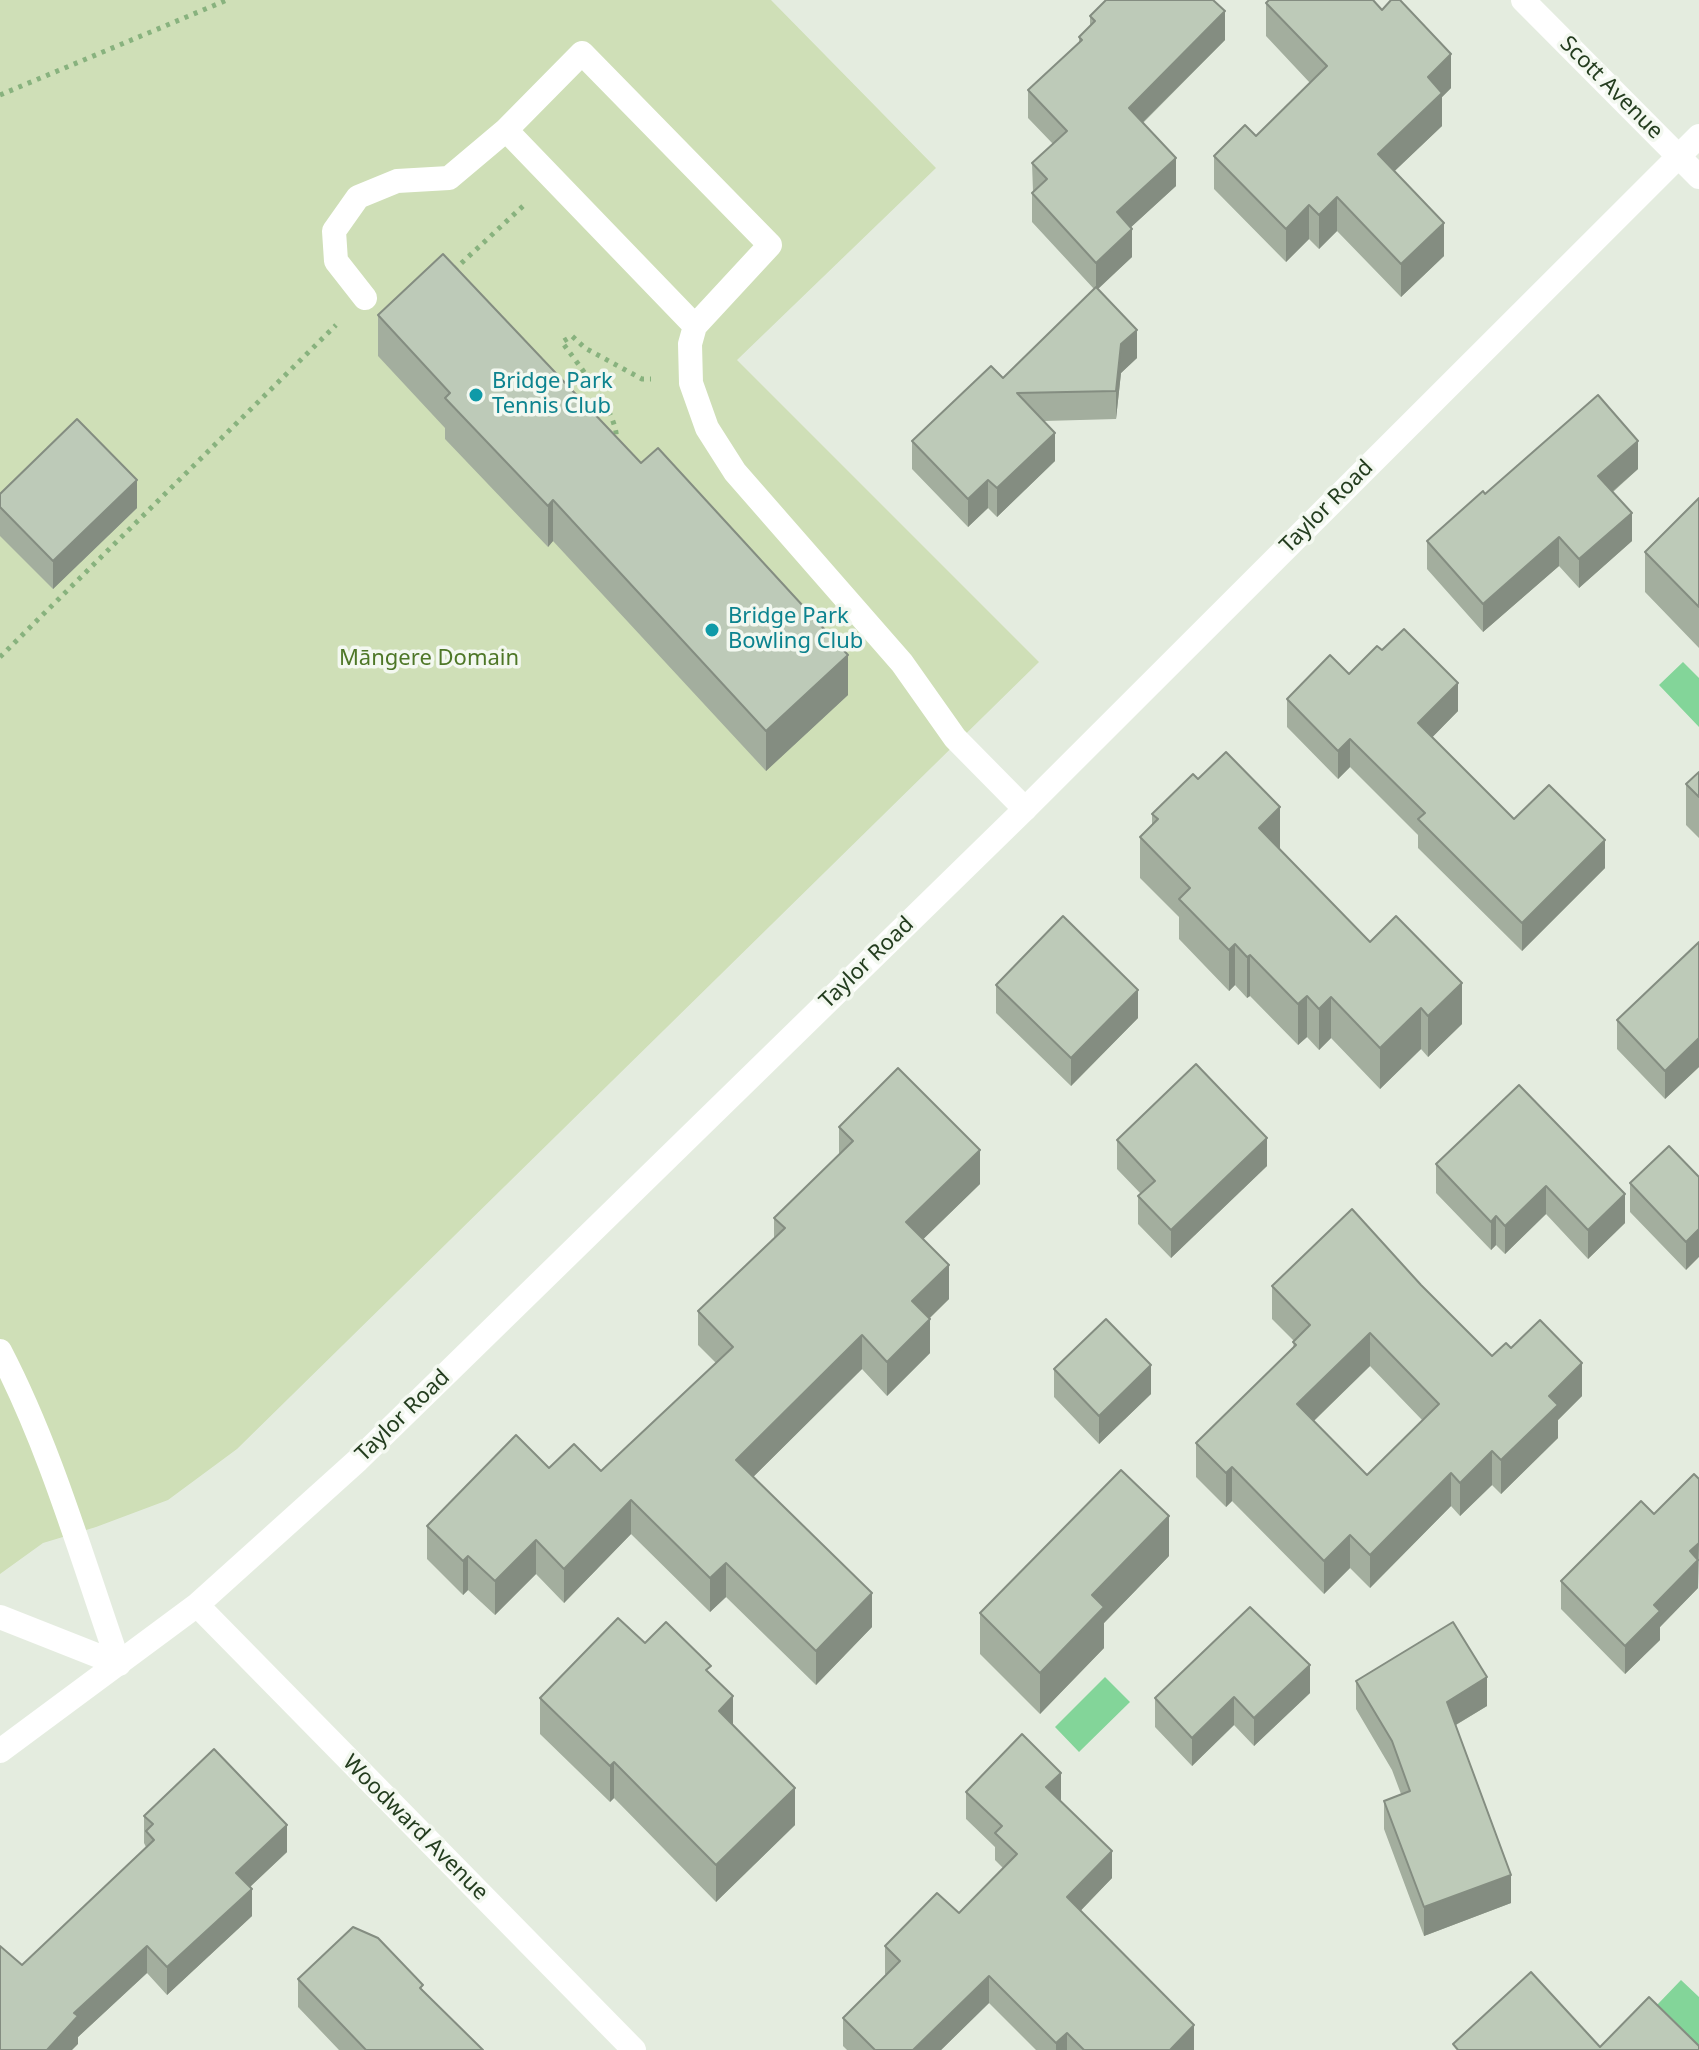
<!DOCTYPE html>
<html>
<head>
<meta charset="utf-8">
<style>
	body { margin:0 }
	canvas { display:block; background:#e4ecdf }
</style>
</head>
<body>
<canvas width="1699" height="2050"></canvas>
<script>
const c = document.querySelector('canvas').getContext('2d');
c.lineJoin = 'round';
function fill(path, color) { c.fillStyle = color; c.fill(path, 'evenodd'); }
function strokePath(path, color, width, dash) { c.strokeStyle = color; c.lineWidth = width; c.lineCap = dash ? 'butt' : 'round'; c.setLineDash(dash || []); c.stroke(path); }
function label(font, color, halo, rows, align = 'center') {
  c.font = font + ' "Noto Sans",sans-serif'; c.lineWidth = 7; c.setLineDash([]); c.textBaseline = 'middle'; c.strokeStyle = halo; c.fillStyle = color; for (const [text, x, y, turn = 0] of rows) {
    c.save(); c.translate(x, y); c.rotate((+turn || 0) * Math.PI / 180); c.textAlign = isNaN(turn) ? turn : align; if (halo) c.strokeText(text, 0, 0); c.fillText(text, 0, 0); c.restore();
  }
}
fill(new Path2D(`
	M0,0H771L936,168L737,360L1039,662L237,1449L168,1500L96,1527L43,1543L0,1574Z`), '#cfdfb7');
fill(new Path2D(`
	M1683,662L1699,678V727L1659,685Z
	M1105,1677L1130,1702L1079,1752L1055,1727Z
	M1681,1980L1699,1997V2048L1657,2005Z`), '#83d599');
strokePath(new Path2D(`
	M0,95L227,0
	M454,270L523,206
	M615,444C625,421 576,362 562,342L572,336L585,348L642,379H651
	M0,657L336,325`), '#88b27e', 5, [4, 6]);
strokePath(new Path2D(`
	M365,298L336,261L334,231L358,197L397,181L449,178L506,130
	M695,326L506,130L582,53L770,245L695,326L690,344L691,383L707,428L735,472L902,663L955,738L1025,809
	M0,1351C51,1449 82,1559 119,1664
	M0,1617L119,1664`), '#fff', 24);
strokePath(new Path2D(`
	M1523,0L1699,177
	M197,1605L634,2050
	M0,1751L197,1605L358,1460L1025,809L1699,136`), '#fff', 24);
fill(new Path2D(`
	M1266,3L1451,88L1442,97V126L1394,171L1444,256L1401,297L1337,231L1319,249L1309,239L1286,262L1214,189V156L1256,136L1310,83L1266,36Z
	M1090,16L1225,40L1143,123L1176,186L1131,227L1132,257L1097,289L1137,358L1121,373L1116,419L1044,421L1055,461L997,517L988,508L968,527L912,469V441L1003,378L1094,289L1032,222V193L1033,192L1032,163L1053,144L1028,118V90L1079,43V37L1090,26Z
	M378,315L848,695L766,771L553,541L548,547L445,439V428L378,356Z
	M1638,469L1613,492L1632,541L1579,588L1559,566L1483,632L1427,569V541L1485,494Z
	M0,494L137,508L53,589L0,536Z
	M1699,498V648L1645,592V552Z
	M1349,674L1458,711L1432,737L1514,819L1605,868L1522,951L1418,848V835L1350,767L1338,779L1287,727V699Z
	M1699,772V838L1686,825V784Z
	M1198,779L1280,848L1279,849L1370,942L1462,1024L1428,1057L1421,1049L1380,1089L1331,1038L1319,1050L1307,1037L1298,1045L1250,996L1247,998L1235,985L1229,991L1179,939V917L1140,878V837L1152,825V814Z
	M1699,942V1067L1665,1099L1617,1049V1020Z
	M996,985L1138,1018L1071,1086L996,1013Z
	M1519,1085L1625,1223L1588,1259L1546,1214L1505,1254L1496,1245L1491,1250L1436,1193V1164Z
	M839,1127L980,1184L923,1239L949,1299L929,1319L930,1353L887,1396L862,1369L753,1477L872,1627L816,1685L726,1597L710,1612L631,1534L564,1603L536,1574L495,1615L468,1590L463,1595L427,1559V1526L549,1468L601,1471L716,1363L698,1345V1311L774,1238V1218L839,1154Z
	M1117,1140L1267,1166L1171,1258L1138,1224V1196L1141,1194L1117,1169Z
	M1699,1177L1686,1270L1630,1212V1183Z
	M1421,1285L1492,1356L1511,1348L1582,1396L1558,1420V1438L1501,1494L1492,1485L1460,1516L1451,1506L1370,1588L1350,1568L1324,1594L1232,1501L1226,1507L1196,1477V1443L1293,1348L1294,1341L1272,1319V1286ZM1370,1366L1423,1421L1367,1475L1314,1421Z
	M1054,1369L1151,1394L1099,1444L1054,1397Z
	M1699,1479L1698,1588L1660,1627V1640L1625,1674L1561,1609V1581L1654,1514Z
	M1169,1556L1104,1623V1648L1040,1714L980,1654V1613Z
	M645,1643L711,1674L733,1725L795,1825L716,1902L614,1798L610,1802L540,1734V1698Z
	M1356,1681L1487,1706L1456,1725L1511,1903L1424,1936L1384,1829V1801L1401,1794L1392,1770L1356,1709Z
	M1310,1693L1254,1746L1234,1725L1192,1766L1155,1727V1698Z
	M966,1792L1061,1800L1060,1801L1112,1878L1080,1911L1194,2050H1036L989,2003L941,2050H847L843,2046V2018L886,1975L885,1974V1946L959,1913L1003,1868L995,1860V1847L966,1819Z
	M144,1816L287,1852L250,1887L252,1916L167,1995L147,1973L78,2037V2044L22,1965L146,1847L144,1843Z
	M298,1979L423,1991L483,2050H339L298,2007Z`), '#a3ae9e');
fill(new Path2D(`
	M1225,11V40L1129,136V108Z
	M1451,54V88L1442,97V126L1378,187V154L1428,77Z
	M1176,158V186L1117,240V212Z
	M1337,197V231L1319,249V215Z
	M1309,205V239L1286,262V229Z
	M1444,223V256L1401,297V264Z
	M1132,229V257L1096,291V263Z
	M1137,330V358L1121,373L1116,419V391L1121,344Z
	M1055,433V461L997,517V488Z
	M1638,441V469L1598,504V476Z
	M137,480V508L53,589V561Z
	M988,480V508L968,527V499Z
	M553,500V541L548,547V506Z
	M1632,513V541L1579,588V559Z
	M1559,537V566L1483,632V604Z
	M848,655V695L766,771V731Z
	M1458,683V711L1418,752V723Z
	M1350,739V767L1338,779V751Z
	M1280,807V848L1259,869V828Z
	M1605,840V868L1522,951V923Z
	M1235,944V985L1229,991V950Z
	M1250,955V996L1247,998V957Z
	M1462,983V1024L1428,1057V1016Z
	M1138,990V1018L1071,1086V1058Z
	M1307,996V1037L1298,1045V1004Z
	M1331,997V1038L1319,1050V1009Z
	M1421,1008V1049L1380,1089V1048Z
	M1699,1038V1067L1665,1099V1071Z
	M1267,1138V1166L1171,1258V1230Z
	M980,1150V1184L906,1256V1222Z
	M1546,1186V1214L1505,1254V1226Z
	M1625,1194V1223L1588,1259V1230Z
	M1496,1216V1245L1491,1250V1222Z
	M1699,1229V1257L1686,1270V1242Z
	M949,1265V1299L912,1335V1301Z
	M930,1319V1353L887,1396V1362Z
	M1370,1333V1366L1297,1437V1404Z
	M862,1335V1369L736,1494V1460Z
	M1582,1363V1396L1558,1420V1438L1501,1494V1460L1549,1396Z
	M1151,1365V1394L1099,1444V1416Z
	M1492,1451V1485L1460,1516V1483Z
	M1232,1467V1501L1226,1507V1473Z
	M1451,1473V1506L1370,1588V1555Z
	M631,1500V1534L564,1603V1569Z
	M1169,1516V1556L1104,1623V1648L1040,1714V1673L1092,1595Z
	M1350,1535V1568L1324,1594V1561Z
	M536,1540V1574L495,1615V1581Z
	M1699,1543L1698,1588L1660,1627V1640L1625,1674V1646L1690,1551Z
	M468,1556V1590L463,1595V1561Z
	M726,1563V1597L710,1612V1578Z
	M872,1593V1627L816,1685V1651Z
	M1310,1665V1693L1254,1746V1718Z
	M1487,1677V1706L1447,1730V1702Z
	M733,1696V1733L719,1711Z
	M1234,1697V1725L1192,1766V1738Z
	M614,1762V1798L610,1802V1766Z
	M1061,1773V1800L1046,1815V1787Z
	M795,1788V1825L716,1902V1865Z
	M287,1825V1852L236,1900V1873Z
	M1112,1851V1878L1067,1925V1897Z
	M1511,1875V1903L1424,1936V1907Z
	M252,1889V1916L167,1995V1967Z
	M147,1946V1973L78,2037V2044L72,2050H47L74,2013Z
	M989,1976V2003L941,2050H913Z
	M1194,2025V2050H1170Z
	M1067,2033V2050H1056V2043Z`), '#848d81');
const building = new Path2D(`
	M1106,0H1213L1225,11L1129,108L1176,158L1117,212L1132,229L1096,263L1032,193L1047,179L1032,163L1067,131L1028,90L1082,40L1079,37L1095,21L1090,16Z
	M1269,0H1373L1382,10L1391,0H1400L1451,54L1428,77L1442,93L1378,154L1444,223L1401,264L1337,197L1319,215L1309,205L1286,229L1214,156L1245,125L1256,136L1327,66L1266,3Z
	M443,254L641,463L658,448L848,655L766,731L553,500L548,506L445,398L450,393L378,315Z
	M1096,287L1137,330L1121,344L1116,391L1017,393L1055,433L997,488L988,480L968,499L912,441L991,366L1003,378Z
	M1598,395L1638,441L1598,476L1632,513L1579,559L1559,537L1483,604L1427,541L1483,491L1485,494Z
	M77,419L137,480L53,561L0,507V494Z
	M1699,498V607L1645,552Z
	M1404,629L1458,683L1418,723L1514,819L1549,785L1605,840L1522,923L1418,819L1425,813L1350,739L1338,751L1287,699L1330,655L1349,674L1377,646L1382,650Z
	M1226,752L1280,807L1259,828L1370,942L1396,916L1462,983L1428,1016L1421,1008L1380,1048L1331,997L1319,1009L1307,996L1298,1004L1250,955L1247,957L1235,944L1229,950L1179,899L1190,888L1140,837L1158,819L1152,814L1193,774L1198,779Z
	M1699,772V797L1686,784Z
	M1063,916L1138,990L1071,1058L996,985Z
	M1699,942V1038L1665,1071L1617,1020Z
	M1196,1064L1267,1138L1171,1230L1138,1196L1155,1181L1117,1140Z
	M898,1068L980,1150L906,1222L949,1265L912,1301L930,1319L887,1362L862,1335L736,1460L872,1593L816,1651L726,1563L710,1578L631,1500L564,1569L536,1540L495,1581L468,1556L463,1561L427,1526L516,1435L549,1468L574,1444L601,1471L733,1347L698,1311L785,1228L774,1218L853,1141L839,1127Z
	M1519,1085L1625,1194L1588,1230L1546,1186L1505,1226L1496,1216L1491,1222L1436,1164Z
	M1669,1146L1699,1177V1229L1686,1242L1630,1183Z
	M1352,1209L1421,1285L1492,1356L1506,1343L1511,1348L1540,1320L1582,1363L1549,1396L1558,1405L1501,1460L1492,1451L1460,1483L1451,1473L1370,1555L1350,1535L1324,1561L1232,1467L1226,1473L1196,1443L1296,1345L1293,1342L1310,1325L1272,1286ZM1370,1333L1439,1404L1367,1475L1297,1404Z
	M1106,1319L1151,1365L1099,1416L1054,1369Z
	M1121,1470L1169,1516L1092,1595L1104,1607L1040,1673L980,1613Z
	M1694,1474L1699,1479V1543L1690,1551L1698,1560L1654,1605L1660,1611L1625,1646L1561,1581L1641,1501L1654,1514Z
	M1250,1607L1310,1665L1254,1718L1234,1697L1192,1738L1155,1698Z
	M618,1618L645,1643L666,1622L711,1666L706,1670L733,1696L719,1711L795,1788L716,1865L614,1762L610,1766L540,1698Z
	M1453,1622L1487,1677L1447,1702L1511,1875L1424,1907L1384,1801L1410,1791L1392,1741L1356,1681Z
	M1022,1734L1061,1773L1046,1787L1112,1851L1067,1897L1194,2025L1170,2050H1084L1067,2033L1056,2043L989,1976L913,2050H875L843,2018L900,1961L885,1946L937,1893L959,1913L1017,1854L995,1833L1002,1826L966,1792Z
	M214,1749L287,1825L236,1873L252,1889L167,1967L147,1946L74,2013L78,2016L47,2050H0V1946L22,1965L154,1840L146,1831L153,1824L144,1816Z
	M353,1927L378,1938L423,1985L420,1988L483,2050H366L298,1979Z
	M1531,1972L1600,2047L1649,1997L1699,2046V2050H1458L1453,2044Z`);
fill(building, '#bdcab8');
strokePath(building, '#848d81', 2);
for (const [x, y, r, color] of [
	[476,395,8,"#0f9aa8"],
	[712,630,8,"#0f9aa8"]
]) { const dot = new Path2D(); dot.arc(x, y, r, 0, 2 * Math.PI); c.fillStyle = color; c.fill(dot); strokePath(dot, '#f3f8f0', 3); }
label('22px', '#243d1f', '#f3f8f0', [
	["Scott Avenue",1611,88,45],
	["Taylor Road",1327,507,-45],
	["Taylor Road",867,963,-44],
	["Taylor Road",403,1416,-44],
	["Woodward Avenue",415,1828,45]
]);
label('22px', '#0d838f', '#f3f8f0', [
	["Bridge Park",492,382],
	["Tennis Club",492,407],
	["Bridge Park",728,617],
	["Bowling Club",728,642]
], 'left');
label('22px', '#4e7727', '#f3f8f0', [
	["Māngere Domain",429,659]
]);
</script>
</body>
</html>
